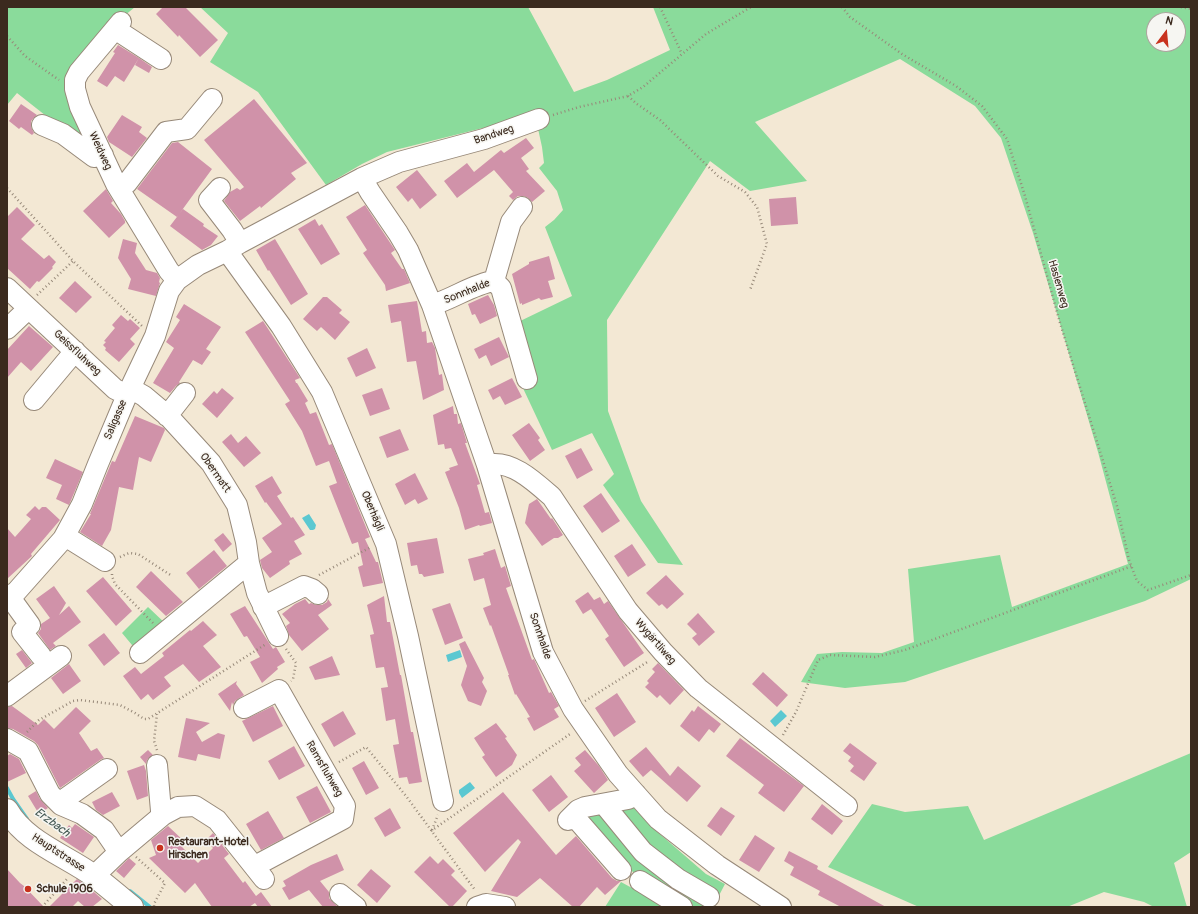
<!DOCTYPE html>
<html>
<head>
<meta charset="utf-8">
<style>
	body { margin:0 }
	#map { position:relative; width:1198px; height:914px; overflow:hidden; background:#f3e8d4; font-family:Pangolin,sans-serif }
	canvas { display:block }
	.frame { position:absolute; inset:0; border:8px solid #3b2a1e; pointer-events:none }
	.north { position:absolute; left:1146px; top:12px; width:40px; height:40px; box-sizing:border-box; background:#f6f6f2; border:1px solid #aba49d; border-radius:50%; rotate:16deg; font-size:11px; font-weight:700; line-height:16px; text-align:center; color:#3b2a1e }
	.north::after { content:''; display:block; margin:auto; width:14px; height:18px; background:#c8321e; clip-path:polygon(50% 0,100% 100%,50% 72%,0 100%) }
</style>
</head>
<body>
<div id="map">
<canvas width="1198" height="914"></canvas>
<div class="frame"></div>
<div class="north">N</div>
</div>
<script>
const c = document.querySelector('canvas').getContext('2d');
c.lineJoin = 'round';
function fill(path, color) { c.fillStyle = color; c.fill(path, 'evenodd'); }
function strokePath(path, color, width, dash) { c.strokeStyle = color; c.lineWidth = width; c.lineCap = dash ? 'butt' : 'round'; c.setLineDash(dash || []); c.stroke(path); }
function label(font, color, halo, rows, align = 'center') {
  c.font = font + ' Pangolin,sans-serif'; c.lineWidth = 3; c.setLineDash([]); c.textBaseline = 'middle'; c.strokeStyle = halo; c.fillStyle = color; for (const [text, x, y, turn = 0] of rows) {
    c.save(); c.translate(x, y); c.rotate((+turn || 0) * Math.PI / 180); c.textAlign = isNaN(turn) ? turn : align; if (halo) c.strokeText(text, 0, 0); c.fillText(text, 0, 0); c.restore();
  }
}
fill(new Path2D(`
	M7,7H135L118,21L78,69L93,153L17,93L7,105Z
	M200,7H528L574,92L607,80L670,50L653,7H1191V579L1145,601L905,682L845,688L801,682L817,654L842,652L882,653L914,642L908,569L1000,555L1012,607L1128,564L1098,452L1033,233L1001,138L975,106L900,59L755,122L807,181L750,191L710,161L607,320L608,411L641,501L683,565L658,563L603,485L614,474L592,433L552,450L522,386L514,324L572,296L545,227L554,220L563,210L557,191L539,168L544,163L542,147L535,115L387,152L362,164L326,185L258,92L210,62L228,33ZM1154,20H1178V44H1154Z
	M148,607L167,625L137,651L122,633Z
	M1191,753V852L1174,863L1187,907H1154L1144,902L1104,892L1067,907H919L828,867L872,804L905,812L968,806L984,840Z
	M632,806L654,829L706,874L725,884L713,907H605L621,882L632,888L637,876L587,827L583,817Z`), '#8adb9b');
fill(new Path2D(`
	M309,514L316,525L315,529L313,530H310L302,518Z
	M460,650L462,657L448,662L446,655Z
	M781,710L787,716L775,727L770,721Z
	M470,782L475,788L462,798L459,793V790Z`), '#5bc8d1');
strokePath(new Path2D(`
	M7,788L13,799L27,819
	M130,891L150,907`), '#5bc8d1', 4);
fill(new Path2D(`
	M163,7H185L218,40L200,57L179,35L178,37L156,14Z
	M118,45L139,58L124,82L115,76L107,87L97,81L115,53L113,52Z
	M139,58L152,67L149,73L135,65Z
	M254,99L307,163L291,173L296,179L261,208L260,206L240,221L224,201L230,192L237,188L240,190L244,187L204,140Z
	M21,104L37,115L31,121V127L34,133L32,135L21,127L19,129L9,121Z
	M122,115L142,127L139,132L147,138L132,157L109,142L107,137Z
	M526,138L534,148L521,158L529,169L526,171L545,191L532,202L528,198L524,196H518L513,200L509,196L513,192L494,170L457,198L444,181L467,163L474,172L501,150L504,153Z
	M178,142L212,169L177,217L137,189L172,143Z
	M417,170L437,195L420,209L412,198L408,202L396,187Z
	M106,189L113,201L111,203L121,214L125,221V223L109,238L83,211Z
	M796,197L798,224L771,226L769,199Z
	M365,205L395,250L391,253L402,269H404L410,283L386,291L385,285L363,253L367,250L346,217Z
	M17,207L35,225L21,239L44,259L49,255L56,262L52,267L53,268L39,282L37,281L30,289L7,268V217Z
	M183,209L204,224L203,226L218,236L211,245L202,250L170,226Z
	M315,219L319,226L322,224L340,254L321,265L298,229Z
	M123,239L137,243L135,253L146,270L157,273L160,278L159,282L160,283L156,296L128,289L131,279L118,258Z
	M275,239L308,294L291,305L269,270L268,271L256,250Z
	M549,256L555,279L548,281L553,297L541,300L539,298L522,305V303L520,304L512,274L529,264V262Z
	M75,281L92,297L76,313L59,298Z
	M488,295L494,305L497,316L480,324L475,314L472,315L468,304Z
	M323,297H327L342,310L339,313L350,322L335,340L321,327L317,331L303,319Z
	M417,301L422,332L426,331L427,343L432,342L435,348L439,375L442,374L444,390L423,400L416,361L407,362L401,321L391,323L388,305Z
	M184,304L221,327L206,349L211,352L202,365L193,360L179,382L180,383L176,386L170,393L153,383L174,348L166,342L180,320L176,317Z
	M121,315L128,321L130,319L140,328L130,339L135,344L119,362L105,350L106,348L103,345L106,342L104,341L115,328L112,325Z
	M263,321L300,378L295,380L296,383H297L308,401L305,403L310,414L316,412L329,445L332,444L370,537L365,539L376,562H378L383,583L363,587L358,567L363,565L358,542L352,544L329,486L337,483L329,461L316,466L302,431L285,404L290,401L245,332Z
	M29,326L53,347L31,371L21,362L7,378V350Z
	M499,337L509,357L491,366L486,355L479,359L474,349Z
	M367,348L376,368L356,377L347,358Z
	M512,378L522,397L505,405L500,396L493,400L488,390Z
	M222,388L234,398L217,418L202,404L214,391L217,394Z
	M382,388L390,409L370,416L362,395Z
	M453,406L454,414H457L458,424L461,423L467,443H465L480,484L477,485L485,513L489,512L492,523L480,526L479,525L465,530L459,508L445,472L450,470L449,468L458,465L451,448L445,449L444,444L438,445L433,415Z
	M135,416L164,428L165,430L151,462L139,457L133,490L119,487L111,530L102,546L80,532L91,514H90L112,461L115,462Z
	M529,423L540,438L538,440L545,450L530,461L512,435Z
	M400,429L409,450L387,458L379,437Z
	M231,434L238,443L246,436L261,453L244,467L222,442Z
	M581,448L593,470L577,479L565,456Z
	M55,459L83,472L69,505L56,499L62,485L46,478Z
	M415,473L428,499L418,504L415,499L405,505L395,484Z
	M272,476L282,493L277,496L291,518L293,517L305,535L294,541L302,554L289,561L290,564L270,578L262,568L260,560L272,552L262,538L282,524L266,502L265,503L255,486Z
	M601,493L620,521L602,533L583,506Z
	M537,499L551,519L552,518L563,535L558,538H554L542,546L525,523L529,504Z
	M35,506L39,510L42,507H46L60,520L31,554L32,556L7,579V528L15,537L31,519L26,515Z
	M223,533L232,544L223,552L214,540Z
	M437,538L444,573L424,577L422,574H419L417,565L411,566L407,543Z
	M632,544L646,565L628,577L614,556Z
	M495,549L501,568L505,566L511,586L506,588L532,660L534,659L549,693L551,692L559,706L554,709L559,717L534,731L527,718L530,717L516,694L515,695L508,675H509L491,625L490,626L483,608L491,605L484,578L474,581L468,559L484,555L483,553Z
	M214,550L227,566L199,589L186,573Z
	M151,571L183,602L166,616L136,587Z
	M666,575L684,594L667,609L662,604L659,606L646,593Z
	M103,577L132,611L116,626L86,591Z
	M54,586L66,603L59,615L69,606L81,622L53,643L56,646L50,650L38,633L41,629V624L50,618L36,599Z
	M588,592L594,600L600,597L604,604L608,601L644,653L624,667L605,639L609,636L591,609L583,614L575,601Z
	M384,596L387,622H390L400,675H401L411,732H413L422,782L409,784L407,777L399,778L393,745L399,744L395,719L386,721L381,688L388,687L384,667L376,668L370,635L374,634L367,605Z
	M305,599L309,604L311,603L316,605H322L327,602L328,599L332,605L318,615L329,629L302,651L289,635L286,626L290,623L282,614L295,604Z
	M450,603L463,638L445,645L432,609Z
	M245,606L273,649L276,647L285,662L277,667L278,669L262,683L250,662L260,657L247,636L244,637L230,614Z
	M698,613L715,632L699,646L692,638L697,634L687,624Z
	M203,621L217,635L203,646L221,667L199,682L183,664L164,677L171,686L153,700L148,694L141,700L123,676L135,667L141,674L164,656L162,653L190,630L191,631Z
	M104,633L120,653L104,666L88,645Z
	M465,641L484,678L482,682L487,691L481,706L468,701L461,685L467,666L459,644Z
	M22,650L32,663L26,668L16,654Z
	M332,656L340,675L315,680L309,667Z
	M658,663L684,690L670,705L660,695L657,698L645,687L649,683L647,681L655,672L652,669Z
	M69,664L81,681L63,694L51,678Z
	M763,672L788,695L777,707L752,684Z
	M237,681L236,684L244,695L235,701L233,705L232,702L230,711L218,694Z
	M617,693L636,722L614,737L595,708Z
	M12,706L38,725L44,719L54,729L76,707L91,721L79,733L91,751L97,748L104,758L100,760L60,788L38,745L34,741L13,729L7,728V707Z
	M273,706L283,726L253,742L242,721Z
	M698,706L721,724L714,733L709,729L699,742L680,726L692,710L694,712Z
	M343,711L356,734L334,747L321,724Z
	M186,718L210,723L196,732L202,742L218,733L225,735L220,759L198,754L196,761L178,757Z
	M496,723L507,737L505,738L517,755L512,765L496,777L482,757L485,755L474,738Z
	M740,738L804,786L784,812L758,793L764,785L726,756Z
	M850,743L877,763L864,781L850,771L854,766L848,761L851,757L843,751Z
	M294,746L305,766L279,780L268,761Z
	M646,747L670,776L678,766L701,786L687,802L651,770L643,777L629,761Z
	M148,750L153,755L147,760L146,764L140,757Z
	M585,750L599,766L608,780L594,793L574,771L581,765L575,758Z
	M10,754L19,759L26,773L7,782V756Z
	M364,761L379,788L366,795L352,768Z
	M144,765L146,771L148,796L137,800L127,771Z
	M551,775L568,797L549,812L532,790Z
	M317,786L331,812L310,823L296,797Z
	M36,791L40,799L48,808L39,814L28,796Z
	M112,792L120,806L103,815L96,810L92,802Z
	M503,792L556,855L576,836L612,878L617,881H621L605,895L597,887L579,907H573L540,878L517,897L491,891L521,842L518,839L485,872L453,833Z
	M822,804L843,821L832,835L811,819Z
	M721,807L735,816L721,836L707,826Z
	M390,808L401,828L385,837L374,818Z
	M268,811L284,838L261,850L246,824Z
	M75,824L94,837L83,853L60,838L69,825L72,828Z
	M168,826L186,843L182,847L198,863L213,848L206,840L213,833L229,854L224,858L243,883L245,881L256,896L261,892L272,907H258L255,903L249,907H212L195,883L185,893L149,858L156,855L151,840Z
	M755,835L775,848L759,872L739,860Z
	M789,851L818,866L817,869L886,907H841L818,895L820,891L790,875L794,867L784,861Z
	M337,854L344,870L320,881L329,892V898L338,907H323L309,890L289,900L282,888L286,886L283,881L311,865Z
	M430,856L438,864L443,859L455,871L451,875L467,891L452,907H450L414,872Z
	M129,858L136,864L124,878L116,871Z
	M7,869L20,883L24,886L44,907H7Z
	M371,869L391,886L377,903L357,885Z
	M77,879L87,886L102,899L92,907H85L78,901L72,907H49Z`), '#d092a9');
const minor = new Path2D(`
	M121,22L79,72L75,80V89L80,107L116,184L169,271L177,280
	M115,29L161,59
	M42,125L63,134L94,157L103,155
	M362,178L370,192L398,233L408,250L432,305L487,465L543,652L573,709L618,774L658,819L717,865L781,907
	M220,188L209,200L232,230L240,243
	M119,189L127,183L166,132L187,129L212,99
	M227,251L281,326L322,392L386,544L408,636L443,801
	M494,281L511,222L522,207
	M7,288L115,389L127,395
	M432,305C453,299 473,284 494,281L501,288L527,379
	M7,329L28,309
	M130,388L144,396L169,417L211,463L237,505L246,542L249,563L257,593L278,636
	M34,400L75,351
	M167,416L185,393
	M487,465C511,459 535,482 552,497L628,611L663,652L698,688L847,806
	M65,536L105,561
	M9,596L30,625L22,632L41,656
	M7,597L16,592L63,539L82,504L98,464L127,395L155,336L169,291L177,280L198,265L227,251L240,243L362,178L399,162L484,139L539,119
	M263,607L304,586L312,589L318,594
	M140,653L249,563
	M7,696L61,656
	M244,708L279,690L345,806L343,819L255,866
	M7,739L28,751L50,794L61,805L82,814L104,830L119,852
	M157,765L161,811L163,815
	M59,803L107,769
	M606,804L607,808L643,852L678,879L709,897
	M573,815L621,870
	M568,820L578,810L585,807L628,799L636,794
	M94,876L119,852L163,815L178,807L195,806L217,820L264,879
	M640,881L682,907
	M340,894L356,907
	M477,907L486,904L505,907`);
const major = new Path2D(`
	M7,810C25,842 65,855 94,876C107,886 120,897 132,907`);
strokePath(minor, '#978979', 22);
strokePath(major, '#978979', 24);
strokePath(new Path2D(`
	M660,7L682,54
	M842,7L850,17L902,54L956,86L982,106L1007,139L1025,196L1060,323L1117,506L1129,560L1137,581L1148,590L1191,575
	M1181,7L1191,9
	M7,36L25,56L59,80
	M628,96L637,104L660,120L718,176L745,192L757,207L767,244L750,290
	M553,115L579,107L628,96L643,87L706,34L751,7
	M7,188L73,261L142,326
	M37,295L73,261
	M120,557L129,553L138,554L172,576
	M112,574V576L115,584L153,623
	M319,575L371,547
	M286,649L296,663L293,679L291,681
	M585,701L649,661
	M27,732L39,720L73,701L80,700L120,705L135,713L144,719H148L266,644
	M783,735L796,712L818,660L830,655L875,657L905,650L1132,566
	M157,750L154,741L157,714
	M339,762L366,747L406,796L475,890
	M432,830L438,815
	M431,831L570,734
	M136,857L165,883L154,904V907
	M42,907L67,879`), '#978979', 2.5, [1, 3]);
strokePath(minor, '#fff', 20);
strokePath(major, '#fff', 22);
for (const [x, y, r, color] of [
	[160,848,4,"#c8321e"],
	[28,889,4,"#c8321e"]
]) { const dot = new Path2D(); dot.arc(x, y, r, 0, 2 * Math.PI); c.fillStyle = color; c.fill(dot); strokePath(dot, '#f6f6f2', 1.5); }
label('11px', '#3b2a1e', '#f6f6f2', [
	["Bandweg",494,135,-18],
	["Weidweg",100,151,65],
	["Haslenweg",1058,284,74],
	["Sonnhalde",467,292,-22],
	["Geissfluhweg",77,353,43],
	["Saligasse",116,420,-67],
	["Obermatt",215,473,55],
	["Oberhägli",372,511,67],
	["Sonnhalde",540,636,71],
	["Wygärtliweg",655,642,49],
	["Ramsfluhweg",324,769,60],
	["Hauptstrasse",58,853,33]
]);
label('bold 11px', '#3b2a1e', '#f6f6f2', [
	["Restaurant-Hotel",168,842],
	["Hirschen",168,855],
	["Schule 1906",36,889]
], 'left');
label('italic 12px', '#455954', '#f6f6f2', [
	["Erzbach",52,823,36]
]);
</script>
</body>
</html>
